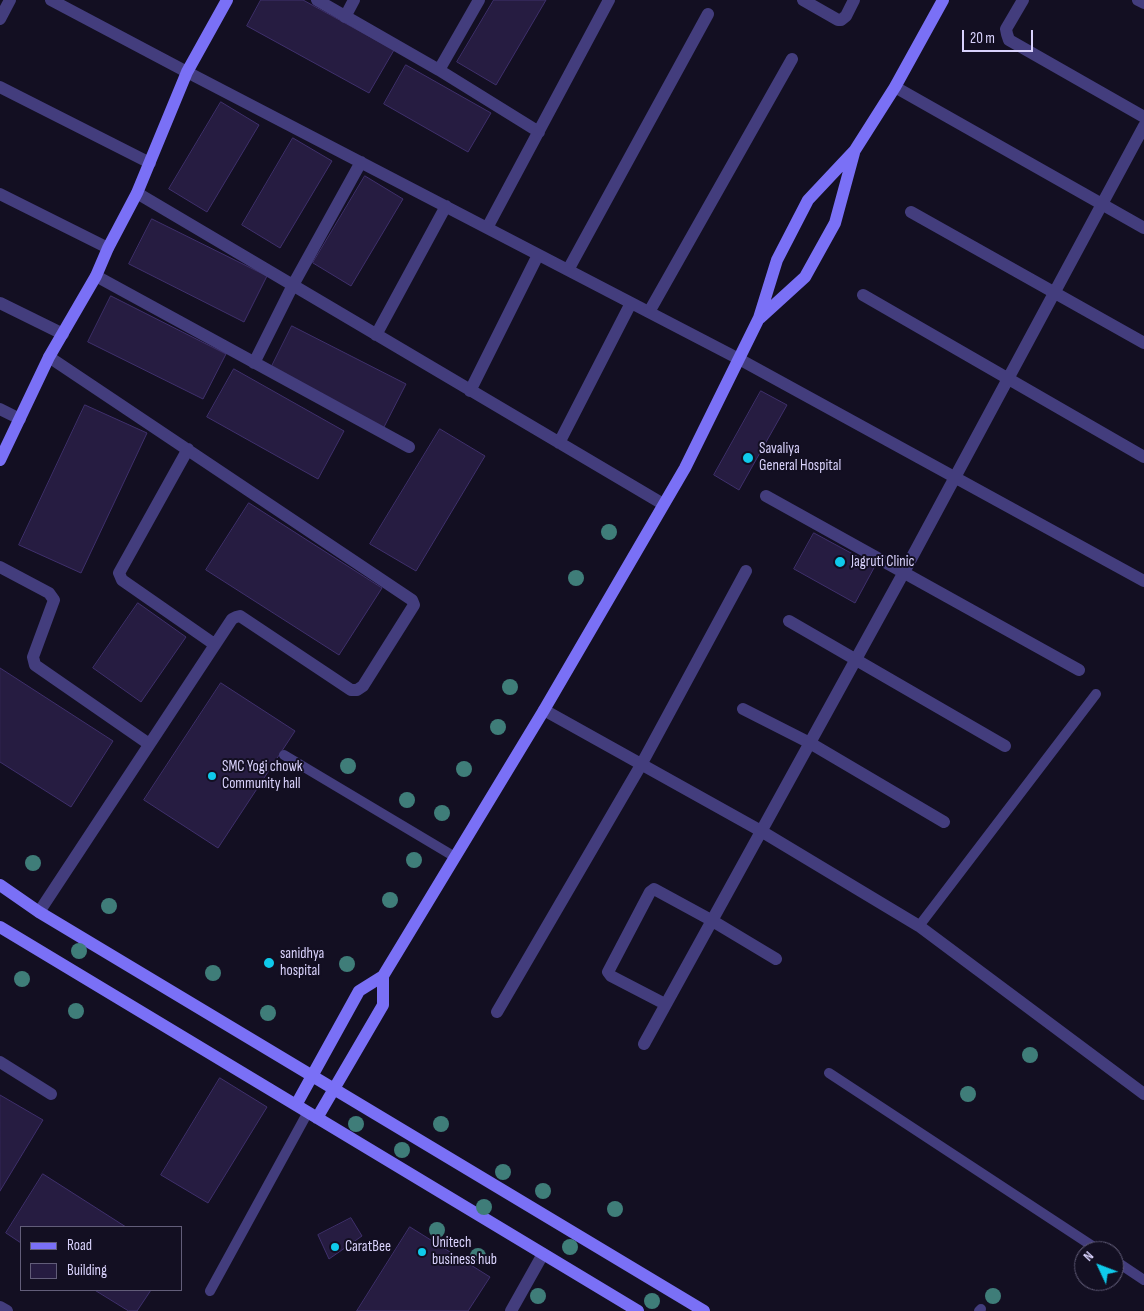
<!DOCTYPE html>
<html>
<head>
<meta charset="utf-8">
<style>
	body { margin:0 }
	#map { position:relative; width:1144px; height:1311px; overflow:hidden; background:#130f22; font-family:"Sofia Sans Condensed",sans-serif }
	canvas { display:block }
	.legend { position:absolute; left:20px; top:1226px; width:162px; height:65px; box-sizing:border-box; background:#130f22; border:1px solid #625d79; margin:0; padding:6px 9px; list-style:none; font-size:15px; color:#d9d2fc }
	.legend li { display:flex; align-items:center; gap:10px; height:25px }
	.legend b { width:25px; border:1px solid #625d79 }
	.north { position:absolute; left:1074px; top:1241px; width:50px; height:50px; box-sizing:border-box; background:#130f22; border:1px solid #625d79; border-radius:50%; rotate:313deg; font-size:14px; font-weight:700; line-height:20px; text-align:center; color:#d9d2fc }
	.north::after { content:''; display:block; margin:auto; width:18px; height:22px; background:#0fcaeb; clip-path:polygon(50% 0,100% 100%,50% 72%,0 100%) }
	.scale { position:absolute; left:962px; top:30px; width:71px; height:22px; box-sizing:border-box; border:2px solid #d9d2fc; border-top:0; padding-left:6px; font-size:15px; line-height:18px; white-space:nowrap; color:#d9d2fc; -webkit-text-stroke:4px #130f22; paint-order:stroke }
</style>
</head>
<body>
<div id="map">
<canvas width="1144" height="1311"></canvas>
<ul class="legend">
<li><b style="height:6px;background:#7a70f6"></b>Road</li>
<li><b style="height:14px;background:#261c41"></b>Building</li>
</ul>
<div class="north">N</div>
<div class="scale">20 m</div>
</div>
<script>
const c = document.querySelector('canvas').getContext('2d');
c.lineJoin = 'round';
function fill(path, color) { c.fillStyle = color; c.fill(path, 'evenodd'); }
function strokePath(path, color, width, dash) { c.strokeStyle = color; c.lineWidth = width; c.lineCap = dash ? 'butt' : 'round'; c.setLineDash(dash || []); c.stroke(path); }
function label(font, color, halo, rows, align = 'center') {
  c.font = font + ' "Sofia Sans Condensed",sans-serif'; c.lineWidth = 4; c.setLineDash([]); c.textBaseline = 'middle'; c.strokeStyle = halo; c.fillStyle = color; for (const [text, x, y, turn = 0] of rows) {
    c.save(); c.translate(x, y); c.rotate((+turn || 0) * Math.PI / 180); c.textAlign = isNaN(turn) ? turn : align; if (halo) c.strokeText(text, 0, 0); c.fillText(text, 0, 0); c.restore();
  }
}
const building = new Path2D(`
	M261,0H303L394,50L369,93L247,26Z
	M494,0H546L496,85L457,62Z
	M406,65L491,113L468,152L384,104Z
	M221,102L259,125L207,212L169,189Z
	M293,138L332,161L280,248L242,225Z
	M365,176L403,199L351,286L313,263Z
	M152,219L267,276L244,322L129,264Z
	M111,296L226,354L203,399L88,342Z
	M292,326L406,384L383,429L269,372Z
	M234,369L344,431L318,479L207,417Z
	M761,391L787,405L739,490L714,475Z
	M85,405L147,433L81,573L19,545Z
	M440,429L485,456L416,571L370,544Z
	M249,503L382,588L339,655L206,570Z
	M814,533L875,566L855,603L794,569Z
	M138,603L186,637L141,702L93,668Z
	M0,668L113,741L71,807L0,762Z
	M221,683L295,731L218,848L144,800Z
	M220,1078L267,1107L208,1203L161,1175Z
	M0,1095L43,1120L0,1191Z
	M43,1174L126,1227H21V1243L6,1233Z
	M351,1218L362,1236L329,1259L318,1235Z
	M410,1227L490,1277L468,1311H357Z
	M95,1290H151L137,1311H129Z`);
fill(building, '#261c41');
strokePath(building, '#3f306c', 1);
strokePath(new Path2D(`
	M284,755L455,857
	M919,926L1096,694
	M829,1073L1100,1251
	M1114,1260L1144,1280
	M210,1291L308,1112
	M979,1311L981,1309`), '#433d7d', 10);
strokePath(new Path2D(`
	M51,0L187,72L739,359L1144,581
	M317,0L439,70L539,132
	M803,0L838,20H841L846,16L854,0
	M1023,0L1006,29L1007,34L1009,40L1144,117
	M1138,0L1144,3
	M345,17L354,0
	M0,19L10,0
	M439,70L479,0
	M0,87L150,163
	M895,87L1144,228
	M137,193L663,504
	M0,194L108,248
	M911,212L1144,343
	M487,228L609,0
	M568,270L708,14
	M96,276L409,447
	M863,295L1144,457
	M0,303L63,334
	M649,312L792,59
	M376,335L446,206
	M254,363L293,285L361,162
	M470,391L538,255
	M0,409L20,419
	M559,443L631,303
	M188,449L119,573L122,580L214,644
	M766,496L1079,670
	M0,567L49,593L54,600L33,657L35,665L149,744
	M789,621L1005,746
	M743,709L810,743L944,822
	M544,710L761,831L919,926L1144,1094
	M39,912L232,619L236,617L240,616L351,690H357L363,686L414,605L412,600L49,357
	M665,1004L611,976L608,972L650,892L654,889L711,920L776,959
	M497,1012L641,765L746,571
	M644,1044L904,572L1144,126
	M0,1062L51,1094
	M0,1307L7,1311
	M511,1311L543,1254`), '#433d7d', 12);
strokePath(new Path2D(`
	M760,318L805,277L835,223L854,153
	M0,460L49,357L96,276L108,248L137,193L187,72L227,0
	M0,885L39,912L704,1311
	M0,927L638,1311
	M296,1105L359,991L383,976L544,710L685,468L759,318L777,260L808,200L855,150L895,87L943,0
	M317,1118L383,1005V976`), '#7a70f6', 12);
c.fillStyle = '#3f7d79';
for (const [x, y] of [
	[609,532],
	[576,578],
	[510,687],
	[498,727],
	[348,766],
	[464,769],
	[407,800],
	[442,813],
	[414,860],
	[33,863],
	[390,900],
	[109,906],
	[79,951],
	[347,964],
	[213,973],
	[22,979],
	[76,1011],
	[268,1013],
	[1030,1055],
	[968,1094],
	[356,1124],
	[441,1124],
	[402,1150],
	[503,1172],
	[543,1191],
	[484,1207],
	[615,1209],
	[437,1230],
	[570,1247],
	[478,1256],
	[538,1296],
	[993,1296],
	[652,1301]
]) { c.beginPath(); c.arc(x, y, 8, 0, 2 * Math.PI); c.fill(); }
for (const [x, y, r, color] of [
	[748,458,6,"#0fcaeb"],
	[840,562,6,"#0fcaeb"],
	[212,776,5,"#0fcaeb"],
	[269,963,6,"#0fcaeb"],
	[335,1247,5,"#0fcaeb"],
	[422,1252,5,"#0fcaeb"]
]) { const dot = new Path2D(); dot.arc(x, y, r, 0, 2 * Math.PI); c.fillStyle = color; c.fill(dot); strokePath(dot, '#130f22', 2); }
label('15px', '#d9d2fc', '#130f22', [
	["Savaliya",759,449],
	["General Hospital",759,466],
	["Jagruti Clinic",851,562],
	["SMC Yogi chowk",222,767],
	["Community hall",222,784],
	["sanidhya",280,954],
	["hospital",280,971],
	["Unitech",432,1243],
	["business hub",432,1260],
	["CaratBee",345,1247]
], 'left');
</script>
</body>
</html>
